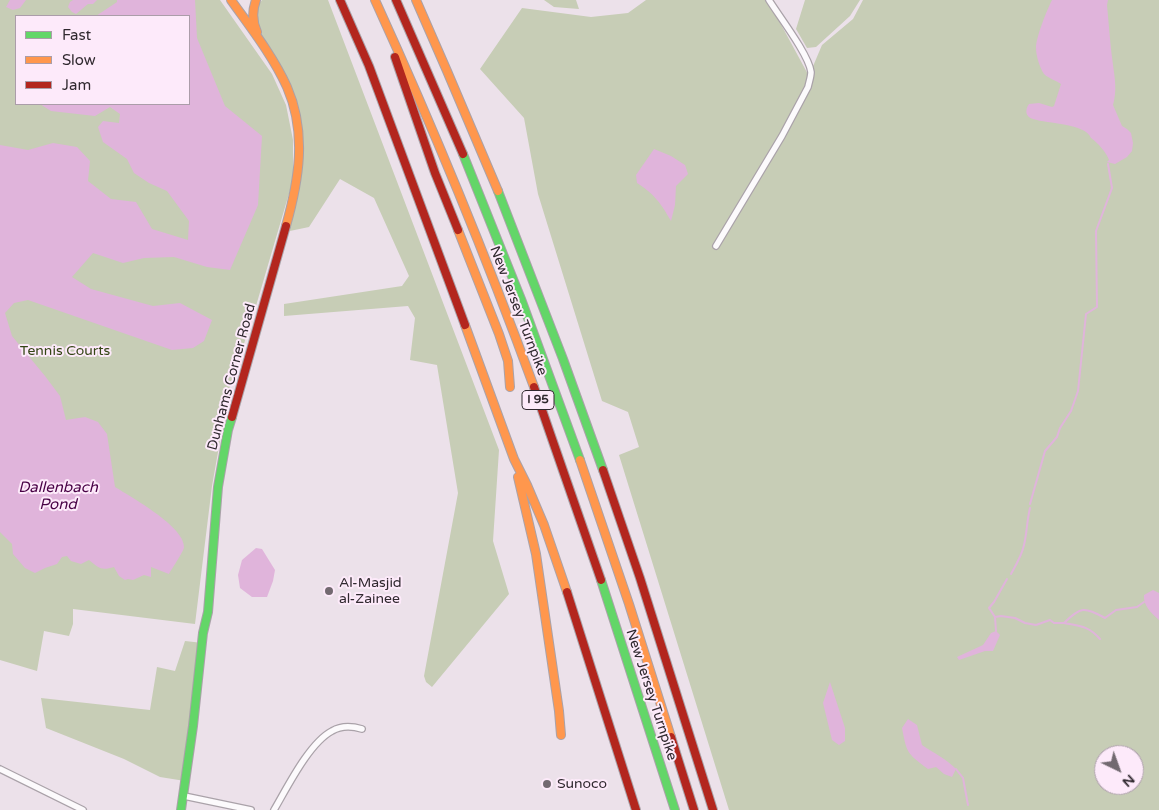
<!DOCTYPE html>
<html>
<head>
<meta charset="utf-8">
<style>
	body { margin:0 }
	#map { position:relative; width:1159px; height:810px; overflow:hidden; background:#ece1ea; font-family:"Varela Round",sans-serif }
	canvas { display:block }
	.legend { position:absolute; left:15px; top:15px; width:175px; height:90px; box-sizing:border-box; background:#fdeafa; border:1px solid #ab9da9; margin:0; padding:6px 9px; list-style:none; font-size:15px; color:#30292f }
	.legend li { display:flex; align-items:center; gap:10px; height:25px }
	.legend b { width:25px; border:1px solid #ab9da9 }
	.north { position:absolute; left:1094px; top:745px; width:50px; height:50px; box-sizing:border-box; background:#fdeafa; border:1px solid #ab9da9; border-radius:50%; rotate:138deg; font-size:14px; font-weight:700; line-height:20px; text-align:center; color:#30292f }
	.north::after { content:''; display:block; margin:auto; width:18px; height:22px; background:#726970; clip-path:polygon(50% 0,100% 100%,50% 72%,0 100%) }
</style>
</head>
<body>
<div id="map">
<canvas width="1159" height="810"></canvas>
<ul class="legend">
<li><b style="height:6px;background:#63d668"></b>Fast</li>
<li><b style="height:6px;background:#ff974d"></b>Slow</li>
<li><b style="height:6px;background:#b3261e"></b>Jam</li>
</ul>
<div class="north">N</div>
</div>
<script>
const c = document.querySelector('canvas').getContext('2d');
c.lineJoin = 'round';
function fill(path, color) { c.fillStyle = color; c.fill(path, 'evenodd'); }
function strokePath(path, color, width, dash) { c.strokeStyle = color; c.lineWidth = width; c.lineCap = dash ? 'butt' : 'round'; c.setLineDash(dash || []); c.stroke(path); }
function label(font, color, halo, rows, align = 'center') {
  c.font = font + ' "Varela Round",sans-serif'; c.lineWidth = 4; c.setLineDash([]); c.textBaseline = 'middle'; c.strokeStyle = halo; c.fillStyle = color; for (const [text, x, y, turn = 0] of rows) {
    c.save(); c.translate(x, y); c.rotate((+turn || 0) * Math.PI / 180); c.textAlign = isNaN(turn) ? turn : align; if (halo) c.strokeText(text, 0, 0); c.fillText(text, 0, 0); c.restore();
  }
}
fill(new Path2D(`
	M0,0H220L272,74L286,105L293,140V180L253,316L229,390L212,486L195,624L73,609V624L69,636L44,631L37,671L0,660ZM16,16H189V104H16Z
	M262,0H328L499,450L493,541L509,594L432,687L426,682L424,676L458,493L437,365L410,360L415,318L408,306L284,316V304L402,286L409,276L374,198L340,179L309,227L285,232L300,158L293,103L260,41L255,20L258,5Z
	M544,0H576L579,9L554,7Z
	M646,0H766L777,17L810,78L811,71L822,45L853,19L863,0H1159V810H729L619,455L639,447L628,412L602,401L538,194L524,118L480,69L522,8L591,17L628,13ZM1104,755H1134V785H1104Z
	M805,0H860L850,16L816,47L807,48L796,29Z
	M185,641L203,643L185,781L160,777L124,759L46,728L41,698L150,710L157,667L175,671Z`), '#c7cdb6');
fill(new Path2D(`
	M10,0H26L20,8L13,10L6,7Z
	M73,0H97L93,4H88L76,14L72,12L68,7L70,2Z
	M117,0H195L197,38L225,106L262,136L258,205L230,270L207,267L174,257L144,258L123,263L93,253L72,277L91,289L153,306L180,303L212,320L204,341L193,348L172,350L28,300L14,303L5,313L12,336L45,376L60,396L66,420L85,417L98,422L107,434L115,487C131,497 185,527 184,547C184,551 171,570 169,574L151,567V577L144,575L133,580L128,579L125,580L119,576L114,567C101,571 99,568 89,560L81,564L71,561L67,556L62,557L57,564L45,568L35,573L25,568L13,554L12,544L0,532V145L28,150L53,143L77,147L90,161L88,181L111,199L136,202L152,229L188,240L189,221L167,191L149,183L134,173L127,159L103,142L98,127L103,121L119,123L120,114L110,107L95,116L51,111L40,104H189V16H96L117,2Z
	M1052,0H1108L1107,5C1109,25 1110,45 1113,65C1115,79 1117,91 1113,105L1122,126L1127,129L1131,133L1133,143L1132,151L1127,157L1115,164L1107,162L1109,160C1107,153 1097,142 1091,138C1085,123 1048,124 1033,119C1025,117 1025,109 1029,104L1039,103L1052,107L1054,106L1061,84C1056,80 1049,79 1044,74C1040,68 1036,56 1036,48C1036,37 1047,10 1052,0Z
	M654,149L671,156L685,165L688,174L676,186L675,205L671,221C661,203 654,194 637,183L636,175Z
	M256,548L262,549L275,570L273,581L267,597H252L240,588L238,575L242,560Z
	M1153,590L1159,593V620C1151,613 1143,605 1144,595Z
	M996,631L1000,635L993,651H985L959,660L957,657L983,645L991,633Z
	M830,682L845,728V741L839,745L832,740L823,703Z
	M908,719L917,725L922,745C932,752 948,760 956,769L952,777L944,774L936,767L928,769C907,753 907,754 902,728Z`), '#e0b4db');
strokePath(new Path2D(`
	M1030,504L1045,451L1057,437L1060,428L1071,411L1078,391L1086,314L1097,307L1096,231L1112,188L1108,164
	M1011,574C1016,565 1022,555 1024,545C1027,532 1027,520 1030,508
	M995,617L989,608L994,602L1007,579
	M1064,623C1080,626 1089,626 1100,639
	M996,631L995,617L1001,616L1015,618L1025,623L1036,625L1050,620L1054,623H1064C1081,606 1084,607 1105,618L1116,610L1137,607L1144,602
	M956,769L963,778L968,805`), '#e0b4db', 2);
const street = new Path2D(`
	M716,246L782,136L808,87C809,82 811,77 811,72C809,55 779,16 769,0
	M0,769L83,810
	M184,796L251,810
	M274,810C287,788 309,743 332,731C342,725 352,726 362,729`);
const fast = new Path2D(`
	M463,154L521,299L580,460
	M498,191L563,359L603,470
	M601,580L675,810
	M181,810L193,726L203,633L208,612L218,487L228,430L232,417`);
const slow = new Path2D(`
	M231,0C251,28 273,56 287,87C307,133 299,180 286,226
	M256,0C252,11 252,21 257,32
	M375,0C433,127 486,256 534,387
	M416,0L447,71L498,191
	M458,230L499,334L508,361L510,387
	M465,325L514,459L527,485L544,525L567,592
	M580,460L629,604L671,737
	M518,477L536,554L559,711L561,735`);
const jam = new Path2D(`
	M340,0L369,66L465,325
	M396,0L463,154
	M395,57L435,173L458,230
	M534,387L601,580
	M232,417L286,226
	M603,470L640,578L713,810
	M567,592L636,810
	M671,737L694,810`);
strokePath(street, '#aaa2a9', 8);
strokePath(fast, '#aaa2a9', 10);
strokePath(slow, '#aaa2a9', 10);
strokePath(jam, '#aaa2a9', 10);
strokePath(street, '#fcfafc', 5.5);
strokePath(fast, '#63d668', 8);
strokePath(slow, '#ff974d', 8);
strokePath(jam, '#b3261e', 8);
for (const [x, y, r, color] of [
	[329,591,5,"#726970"],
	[547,784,5,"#726970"]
]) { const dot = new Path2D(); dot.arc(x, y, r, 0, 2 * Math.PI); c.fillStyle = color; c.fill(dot); strokePath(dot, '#fdeafa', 2); }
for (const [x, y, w] of [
	[538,400,32]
]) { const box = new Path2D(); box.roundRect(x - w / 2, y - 9.5, w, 19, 4); c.fillStyle = '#fdeafa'; c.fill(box); strokePath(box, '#30292f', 1); }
label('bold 12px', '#30292f', null, [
	["I 95",538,400]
]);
label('14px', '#30292f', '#fdeafa', [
	["New Jersey Turnpike",518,311,69],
	["Dunhams Corner Road",232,377,-75],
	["New Jersey Turnpike",651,695,72]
]);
label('14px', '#344514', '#fdeafa', [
	["Tennis Courts",65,351]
]);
label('14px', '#30292f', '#fdeafa', [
	["Al-Masjid",339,583],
	["al-Zainee",339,599],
	["Sunoco",557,784]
], 'left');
label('italic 15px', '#480145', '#fdeafa', [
	["Dallenbach",58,488],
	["Pond",58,505]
]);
</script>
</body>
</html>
